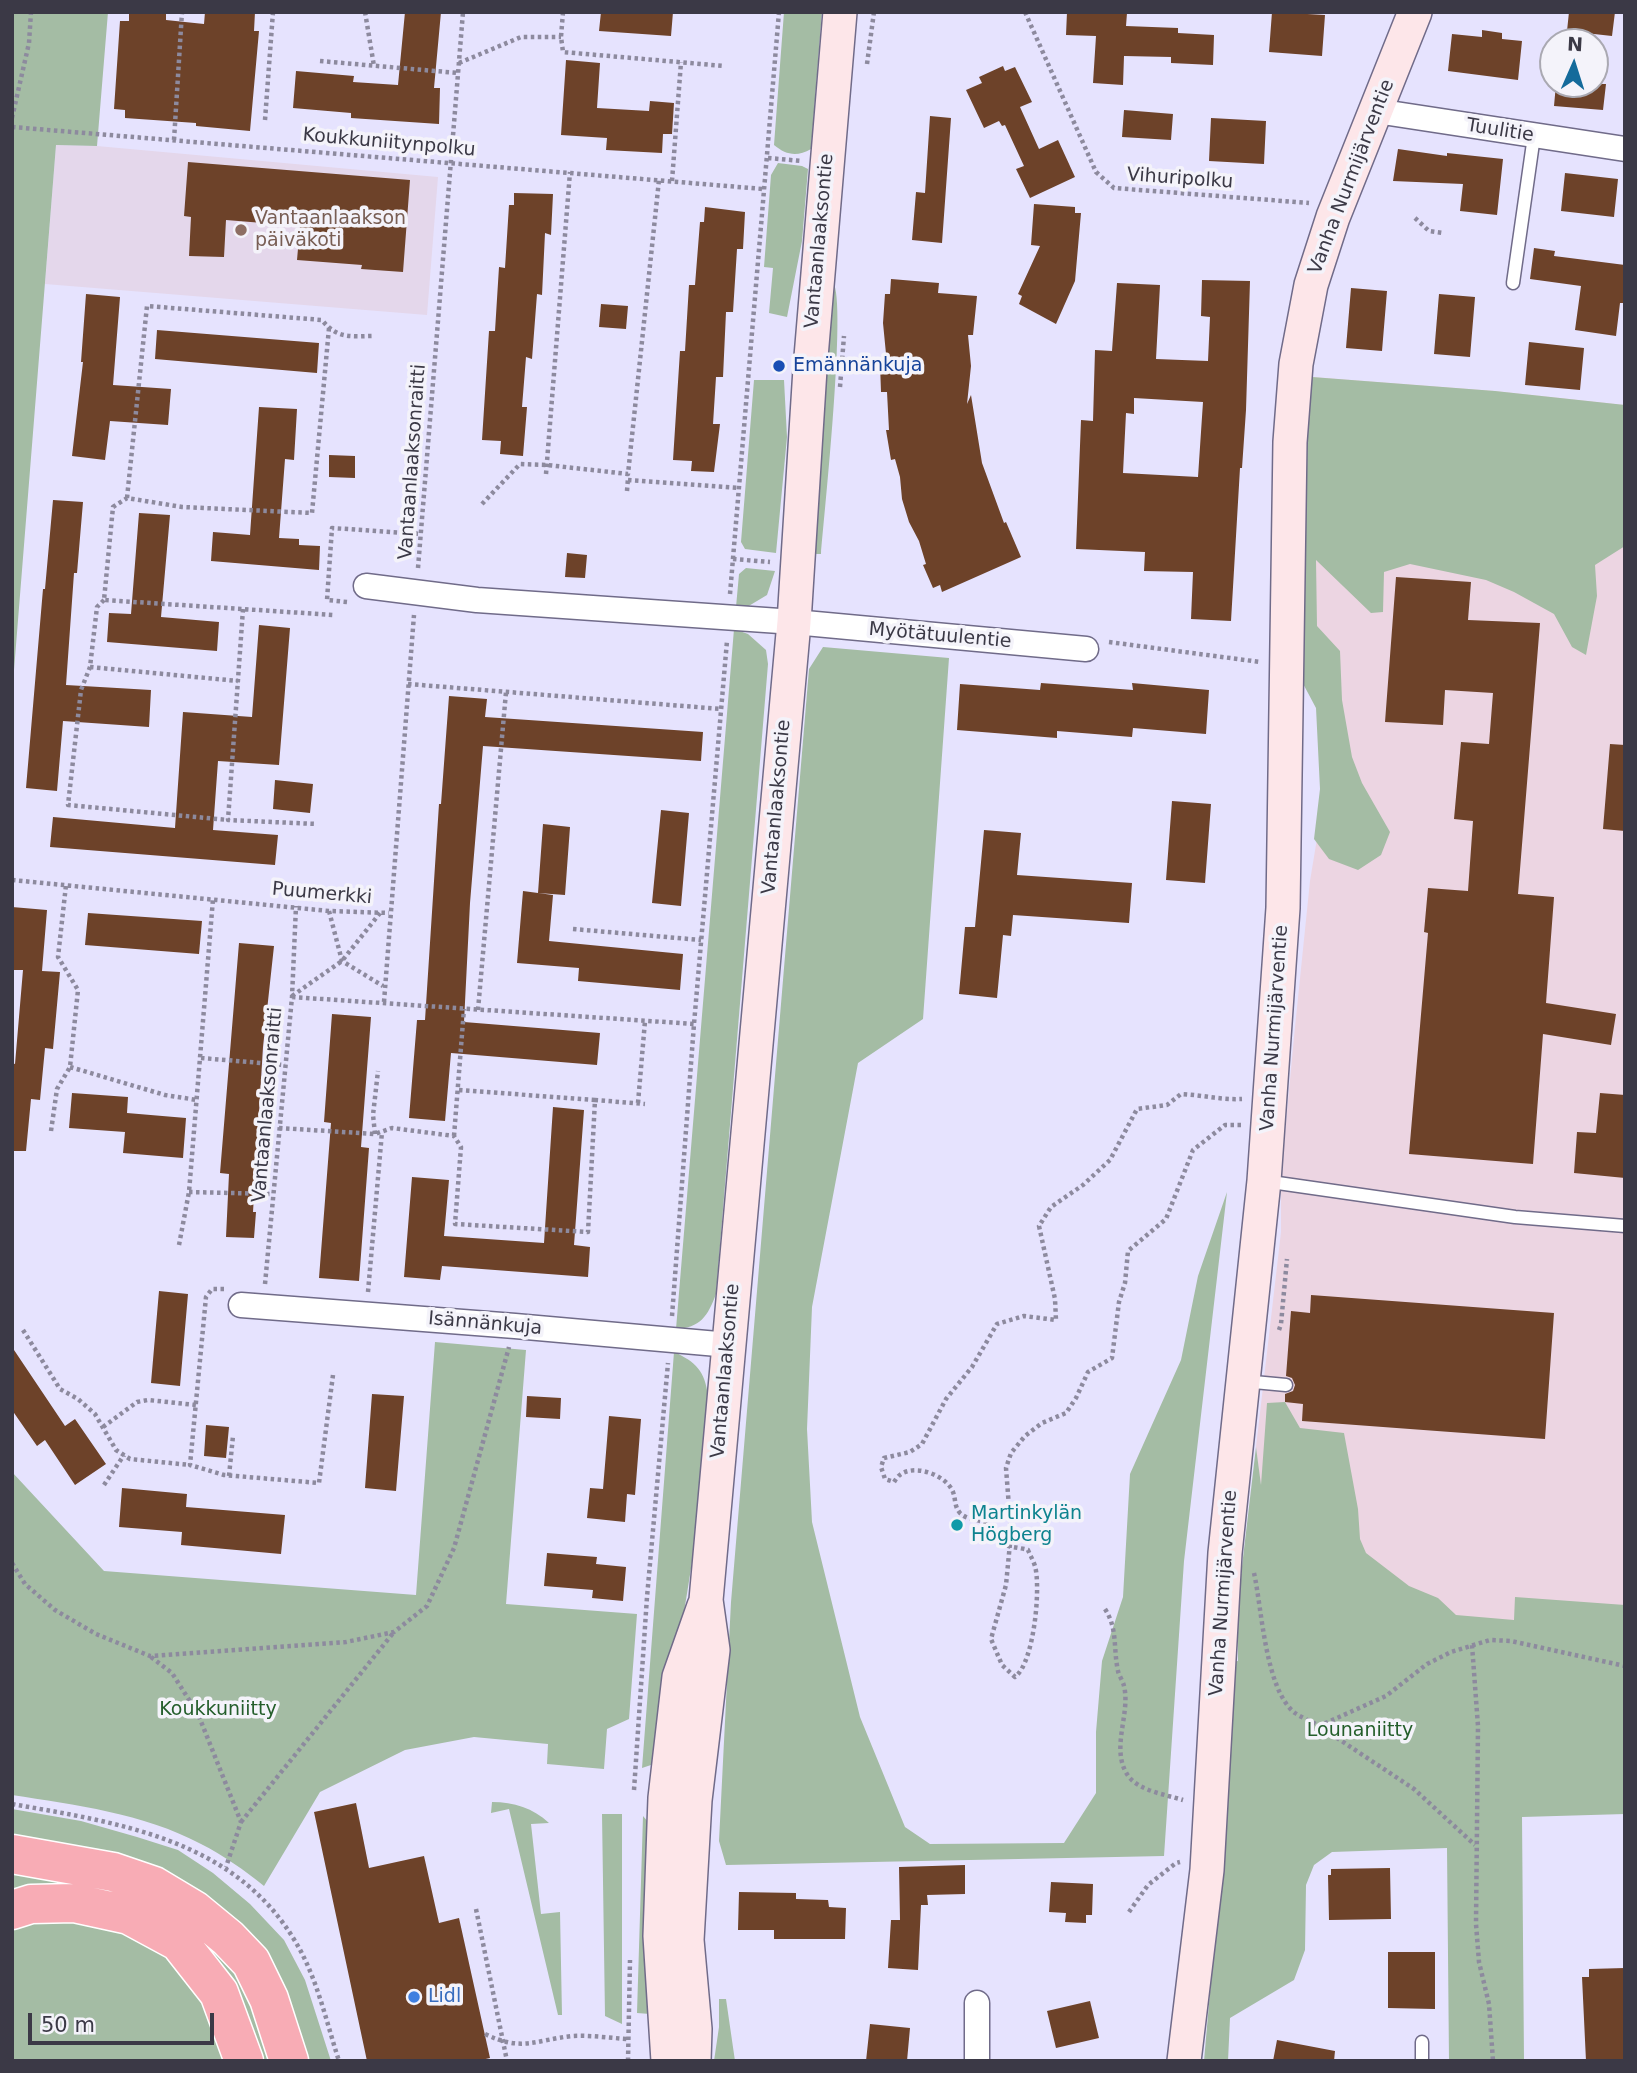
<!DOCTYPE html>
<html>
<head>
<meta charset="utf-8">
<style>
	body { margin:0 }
	#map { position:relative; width:1637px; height:2073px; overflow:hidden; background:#e6e3fe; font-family:"DejaVu Sans",sans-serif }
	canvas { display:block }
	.frame { position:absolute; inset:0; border:14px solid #3b3946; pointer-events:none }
	.north { position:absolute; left:1539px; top:28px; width:70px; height:70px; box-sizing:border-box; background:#f4f3fa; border:2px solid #aaa9b2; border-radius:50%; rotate:3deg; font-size:19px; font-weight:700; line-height:28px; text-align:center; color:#3b3946 }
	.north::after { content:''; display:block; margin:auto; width:24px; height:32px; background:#146b9b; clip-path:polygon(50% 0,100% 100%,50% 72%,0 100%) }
	.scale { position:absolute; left:28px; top:2013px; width:186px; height:32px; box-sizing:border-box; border:4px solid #3b3946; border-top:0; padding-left:9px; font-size:21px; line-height:24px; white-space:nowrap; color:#3b3946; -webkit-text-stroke:5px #f4f3fa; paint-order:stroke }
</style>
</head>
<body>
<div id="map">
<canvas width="1637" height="2073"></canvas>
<div class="frame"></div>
<div class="north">N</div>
<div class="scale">50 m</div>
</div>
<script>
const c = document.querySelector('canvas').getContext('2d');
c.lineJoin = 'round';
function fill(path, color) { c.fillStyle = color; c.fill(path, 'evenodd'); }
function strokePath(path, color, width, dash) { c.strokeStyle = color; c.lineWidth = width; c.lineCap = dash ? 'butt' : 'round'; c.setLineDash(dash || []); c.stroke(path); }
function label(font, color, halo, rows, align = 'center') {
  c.font = font + ' "DejaVu Sans",sans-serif'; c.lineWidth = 7; c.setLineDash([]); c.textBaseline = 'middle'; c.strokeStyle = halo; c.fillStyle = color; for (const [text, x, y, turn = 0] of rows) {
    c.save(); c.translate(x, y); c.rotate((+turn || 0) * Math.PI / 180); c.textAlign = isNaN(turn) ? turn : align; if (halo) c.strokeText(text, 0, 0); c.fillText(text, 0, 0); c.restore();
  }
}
fill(new Path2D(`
	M1312,377L1495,391L1625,405V1629L1275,1604L1256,1447L1281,1232V1176L1294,1037L1310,881L1326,784L1327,722L1303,667Z`), '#ecd5e2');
fill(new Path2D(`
	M56,145L97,146L438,177L427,315L45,284Z`), '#e4d7eb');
fill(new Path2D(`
	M12,12H108L97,146L56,145L12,695Z
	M784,12H822L811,149C797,157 786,155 774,145Z
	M778,163L802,166L808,169L802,241L787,317L769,313L773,268L764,267L771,175Z
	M833,282C847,302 824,516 821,554H813Z
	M1312,377L1495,391L1625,405V546L1595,565L1597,596L1586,655L1572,647L1554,614L1514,592L1486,580L1410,564L1384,572L1383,612L1371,613L1316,560L1317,626L1340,651L1342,700L1352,757L1362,783L1390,832L1381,855L1358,870L1329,859L1314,839L1320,789L1316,708L1300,678L1306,396Z
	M754,380H784L787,437L776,553L745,549L741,542Z
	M746,568L775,571L767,595L747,607H736L739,574Z
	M734,629L748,634L766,650L768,664L716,1294C708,1316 700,1328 676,1329Z
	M823,647L949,658L923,1019L858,1063L812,1307L807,1429L812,1522L860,1717L905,1827L930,1844L1064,1843L1096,1793V1732L1102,1661L1123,1597L1130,1474L1181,1360L1198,1276L1227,1192L1184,1561L1164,1856L726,1865L719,1841L731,1602L809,669Z
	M435,1342L526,1350L506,1604L637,1614L629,1719L607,1729L604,1769L547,1764L548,1744L474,1737L405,1750L320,1792L264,1886C244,1870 223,1855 201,1844C143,1813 75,1805 12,1795V1472L104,1571L416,1595Z
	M674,1352C696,1362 705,1371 708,1396L693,1556L662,1749L654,1764L642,1768Z
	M1285,1402L1300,1428L1344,1433L1358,1509L1360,1539L1366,1553L1409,1586L1438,1598L1456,1615L1514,1620L1515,1597L1625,1605V1814L1522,1817L1524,2061H1449L1447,1848L1332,1852L1314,1865L1306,1885L1305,1950L1294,1980L1230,2018L1228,2061H1204L1227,1798L1231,1662L1238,1661L1237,1609L1256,1447L1261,1485L1267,1403Z
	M492,1802C514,1802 533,1808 549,1823L531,1824L541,1914L560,1912L562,2015H558L509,1809L491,1813Z
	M12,1809L81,1821L137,1837L178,1850L213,1873L250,1904L284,1940L305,1980L331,2061H301L238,1929L12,1839Z
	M602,1814H622V2024L605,2016Z
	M643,1816L649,1823L650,2014L637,2013Z
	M12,1864L133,1888L235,1964L276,2061H257L205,1956L12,1895Z
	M100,1919L178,1963L204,1995L227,2061H12V1922Z
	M719,1999H726L735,2061H714L719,2027Z`), '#a4bca4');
fill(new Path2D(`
	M129,12H166V20L204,24L205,12H255L254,31H259L250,131L196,126V123L125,118V110L114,109L120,21H129Z
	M405,12H441L434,88H440L439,124L351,118V113L293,108L296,71L354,76L353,82L398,85Z
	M601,12H673L671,36L599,31Z
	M1067,12L1127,13L1126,26L1178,28V33L1214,35L1213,65L1171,63V57L1124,56L1123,85L1093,83L1096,36L1066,35Z
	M1272,12L1325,15L1322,56L1269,52Z
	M1569,12H1615L1612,36L1567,31Z
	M1482,30L1502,33V39L1522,41L1518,80L1448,71L1452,34L1482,37Z
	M566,60L600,63L597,108L649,111L650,101L674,103L672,134H663L662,153L606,150L607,138L561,135Z
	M1003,66L1005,71L1015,67L1032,102L1020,107L1039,149L1058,140L1075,177L1030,198L1016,169L1024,166L1005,125L1002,126L999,121L984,128L966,90L982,83L979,77Z
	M1556,84H1606L1603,110L1554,106Z
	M1124,110L1173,114L1171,140L1122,137Z
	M930,116L951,118L942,243L912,240L916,192L925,193Z
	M1211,118L1266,121L1264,164L1209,161Z
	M1398,149L1447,156V153L1503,159L1497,215L1460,211L1463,184L1393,181Z
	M188,162L410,180L403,272L361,269L362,265L297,260L300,226L226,220L224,257L189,256L191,217L184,216Z
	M1565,173L1618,179L1614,217L1561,211Z
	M514,193L553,194L551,235L545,233L542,295L537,294L532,359L526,357L522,407H527L523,456L500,454L501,441L482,440L489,331H495L499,267L505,268L509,205H514Z
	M1034,204L1075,207V213H1081L1075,281L1056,324L1019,304L1022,296L1018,294L1040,246L1031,245Z
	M705,207L745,212L743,249H737L733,312H726L723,377H716L713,424H720L714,472L691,471L692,461L673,460L680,351H685L689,285H695L700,222H704Z
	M1534,248L1555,251L1554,256L1625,265V303H1620L1616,336L1575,330L1581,286L1530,279Z
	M891,279L939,283L938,293L977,296L973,335H968L971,366L967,404L971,395L982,463L1004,523L1006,522L1021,557L942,592L940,585L933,588L923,565L926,564L919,541L909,522L902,499L900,477L895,459L891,460L886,430H889L887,392H881L880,364H887L883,323L885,294H890Z
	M1202,280L1250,281L1246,410L1242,468H1240L1231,621L1191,619L1193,572L1144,571L1145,552L1076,549L1081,420L1093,421L1095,350L1112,351L1117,283L1160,285L1156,359L1208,361L1210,317L1201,316ZM1134,398L1203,402L1198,477L1123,473L1126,413L1134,414Z
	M1351,288L1387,291L1382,351L1346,348Z
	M86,294L120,297L113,385L171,389L168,425L110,421L105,460L72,456L83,362H81Z
	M1439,294L1475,297L1470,357L1434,354Z
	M601,304L628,306L626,329L599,327Z
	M157,330L319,343L317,373L155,359Z
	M1529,342L1584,348L1580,390L1525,385Z
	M259,407L297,409L294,460L285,459L279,538L299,539V545L320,546L319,570L211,561L213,532L250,535Z
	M329,455L355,456V478L329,477Z
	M53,500L83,502L77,573H74L66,685L151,690L149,727L63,721L57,791L26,788L43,589H45Z
	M139,513L170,515L161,617L219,622L217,651L107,642L109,613L131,614Z
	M567,553L587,555L585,578L565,577Z
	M1396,577L1471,582L1468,620L1540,623L1518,894L1554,897L1546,1003L1616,1014L1611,1045L1543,1034L1533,1164L1409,1154L1428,933L1424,932L1428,888L1468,891L1473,821L1454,819L1461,742L1489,744L1493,693L1445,690L1443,725L1385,722Z
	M259,625L290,628L279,765L218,761L213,830L278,835L275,865L50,847L53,817L175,828L183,712L252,717Z
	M1041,683L1133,690L1132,683L1209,690L1206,734L1133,728L1132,737L1057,731V738L957,730L960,684L1040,690Z
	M449,696L487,699L485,717L703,732L701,761L483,746L470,903L464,1022L600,1033L597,1065L451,1053L445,1121L409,1118L417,1020H425L439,804H441Z
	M1610,744L1625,745V831L1603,829Z
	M275,780L313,784L310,813L273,809Z
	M1172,801L1211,804L1205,883L1166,880Z
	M661,810L689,813L681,906L652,903Z
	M543,824L570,827L565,895L538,893Z
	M984,830L1021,833L1017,875L1132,883L1129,923L1013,915L1011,936L1003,935L997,998L959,994L965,927H975Z
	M523,891L553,895L549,941L683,954L680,990L578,981L579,968L517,963Z
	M12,907L47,910L42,971L60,972L53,1049L45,1048L40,1100L31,1099L26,1151H12V1063L15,1064L23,970H12Z
	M88,913L202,921L199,954L85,945Z
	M239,943L274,946L263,1047L253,1212H256L254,1238L226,1237L229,1174L220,1173Z
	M332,1014L371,1017L361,1147L369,1148L359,1281L319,1278L331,1123L324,1122Z
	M72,1093L128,1097L127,1113L186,1118L183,1158L123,1153L125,1132L69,1128Z
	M1600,1093L1625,1095V1178L1574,1173L1577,1132L1596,1133Z
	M553,1107L584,1110L574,1245L590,1247L588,1277L442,1266L440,1280L404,1277L412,1177L449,1180L444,1236L544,1243Z
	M159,1291L188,1294L180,1386L151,1383Z
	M1311,1295L1554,1313L1545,1439L1302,1421L1303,1404L1285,1402V1394L1293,1391L1295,1385L1292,1378L1286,1376L1291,1311L1310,1313Z
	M12,1347L65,1426L75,1419L106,1464L75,1485L45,1440L37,1446L12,1410Z
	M372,1394L404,1396L396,1491L365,1488Z
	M527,1396L561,1398L560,1419L526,1417Z
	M609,1416L641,1419L635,1495L627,1494L625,1522L587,1518L590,1488L603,1489Z
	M206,1425L229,1427L226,1458L204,1456Z
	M122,1488L187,1494L186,1507L285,1515L281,1554L181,1545L182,1532L119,1527Z
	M547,1553L597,1557L596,1564L626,1567L623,1601L592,1598L593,1590L544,1586Z
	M356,1803L369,1868L424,1856L439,1923L459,1918L490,2058L477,2061H367L314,1812Z
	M965,1865V1894L927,1895L928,1905H921L918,1970L888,1968L891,1920H900L899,1867Z
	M1390,1868L1391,1919L1329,1920L1328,1875H1331V1869Z
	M1051,1882L1093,1884L1092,1915H1086V1923L1065,1922L1066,1913L1049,1912Z
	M739,1892L796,1893V1899L828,1900L829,1907L846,1908L845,1939H774V1930H738Z
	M1388,1952H1435V2009L1388,2008Z
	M1625,1968V2061H1586L1582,1977H1589V1969Z
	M1090,2001L1099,2038L1056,2048L1047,2011Z
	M870,2024L910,2028L907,2061H866Z
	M1277,2040L1335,2051L1334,2061H1273Z`), '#6d4229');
const lane = new Path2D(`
	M1513,283L1534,136
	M1264,1181L1515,1217L1625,1226
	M1243,1381L1286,1385
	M1422,2061V2042`);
const street = new Path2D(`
	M1376,111L1625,149
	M366,586L477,600L794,622L1086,649
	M241,1305L515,1326L729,1345
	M977,2003V2061`);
const secondary = new Path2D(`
	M668,2061L660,1936L665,1798L679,1677L704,1606
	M694,2061L695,2029L687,1940L695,1800L713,1650L706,1600L794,622L810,369L840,12
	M1184,2061L1207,1870L1225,1553L1264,1181L1283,908L1290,442L1296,364L1311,285L1333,217L1415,12`);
const highway = new Path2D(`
	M12,1854L113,1872L154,1886L194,1910L228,1938L251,1962L269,1999L289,2061
	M12,1910L31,1904L74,1903L129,1915L179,1942L219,1993L244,2061`);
strokePath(lane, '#706b89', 15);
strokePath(street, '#706b89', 27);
strokePath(secondary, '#706b89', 36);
strokePath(highway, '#fff', 41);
strokePath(new Path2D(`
	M365,12L374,66
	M563,12L561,37L563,52L724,66
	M1025,12L1096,172L1114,188L1309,203
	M320,61L458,73
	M459,63L521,37H561
	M867,64L874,12
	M12,118L29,43L31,12
	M265,120L273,12
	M12,127L763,189
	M174,140L182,12
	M768,158L802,161
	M672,181L681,62
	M1415,218L1429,231L1443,233
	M329,328L312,513L182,507L127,498L113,507L104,600L334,615
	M840,387L844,336
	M546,474L570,172
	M628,480L739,488
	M627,491L628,478
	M127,498L147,306L322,320C338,340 352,336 375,336
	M482,504L520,464L547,465L628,474L659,180
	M733,559L770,562
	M418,568L463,12
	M730,594L779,12
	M104,600L97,607L90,667L81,690L68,805L228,820
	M347,602L327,600L332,528L421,534
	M243,609L228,820L317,824
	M1109,642L1260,662
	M90,667L238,681
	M408,684L721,709
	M12,880L329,911L389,913
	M329,911L342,961L383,986
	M573,929L701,940
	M292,996L342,961L380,913
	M292,997L694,1024
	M384,1002L414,615
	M478,1010L506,692
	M201,1058L285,1065
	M70,1067L165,1095L197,1100
	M459,1090L595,1100
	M638,1103L645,1021
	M1241,1125H1225L1193,1150L1166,1219L1128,1251L1125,1283L1119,1302L1112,1358L1088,1372L1076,1398L1066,1413L1042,1423L1025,1436L1011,1453L1006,1468L1011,1533L1006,1585L991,1639L1002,1665L1015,1677C1034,1663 1041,1588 1035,1566C1033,1560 1030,1555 1028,1550C1019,1547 1005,1548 998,1540C995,1536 994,1528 990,1525C982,1519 968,1521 960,1513C954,1506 956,1500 953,1492C947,1476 917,1464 901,1474C898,1476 896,1479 894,1482L885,1479L881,1467L884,1458L910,1452L922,1444L946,1399L972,1367L997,1324L1024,1316L1056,1320L1055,1299L1039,1226L1051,1207L1083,1185L1110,1160L1137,1109L1167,1105L1181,1094C1202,1095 1221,1100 1242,1099
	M279,1128L375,1134L392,1128L454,1136L461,1147L455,1224L588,1232L595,1100L645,1104
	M51,1131L57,1089L70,1067L78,990L58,957L66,885
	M375,1134L373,1115L378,1071
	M454,1136L464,1009
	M189,1192L273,1194
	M179,1245L189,1192L213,899
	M265,1284L292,997L296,906
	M224,1289H212L206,1297L190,1465L224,1475L319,1483L333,1375
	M368,1292L382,1132
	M672,1316L694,1024L727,641
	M23,1330L60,1389L78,1399L95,1414L116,1450L130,1459L190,1465
	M1279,1330L1281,1324L1287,1259
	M103,1427L137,1402L148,1400L196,1405
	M229,1476L233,1436
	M104,1485L124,1455
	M12,1563L25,1584L55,1610L96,1634L150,1656L346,1642L394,1632L427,1606L454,1548L509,1347
	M1254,1573C1262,1608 1265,1690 1295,1713C1302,1718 1311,1721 1319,1726L1386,1696L1427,1664L1451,1652L1490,1640L1511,1641L1625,1666
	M1105,1609C1118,1629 1113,1648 1118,1671C1119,1676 1123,1681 1124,1686C1131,1715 1109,1750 1129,1777C1140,1791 1167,1795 1183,1800
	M1472,1645L1478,1726L1476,1924L1479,1962L1489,2004L1493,2061
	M151,1657L172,1673L198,1714L241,1822L226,1867
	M1319,1726L1414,1789L1475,1845
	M634,1790L647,1597L668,1363
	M12,1804C119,1823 234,1839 295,1941C317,1977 326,2021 339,2061
	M241,1822L394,1632
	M476,1909L507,2061
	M1129,1912L1148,1885L1176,1863L1180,1862
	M485,2034C522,2052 535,2040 572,2036C590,2035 610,2038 628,2039
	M628,2061L630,1960`), '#8d8a9e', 4.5, [3.5, 3.5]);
strokePath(lane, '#fff', 12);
strokePath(street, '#fff', 24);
strokePath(secondary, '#fde6e9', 33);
strokePath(highway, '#f8acb5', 38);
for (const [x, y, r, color] of [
	[241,230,7,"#8d6e63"],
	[779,366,7,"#1a4fb4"],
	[957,1525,7,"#0f9aa8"],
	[414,1997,7,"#3f7fe0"]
]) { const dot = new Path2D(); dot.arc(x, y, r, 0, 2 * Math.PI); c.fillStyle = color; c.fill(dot); strokePath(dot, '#f4f3fa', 2.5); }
label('19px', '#3b3946', '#f4f3fa', [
	["Tuulitie",1500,131,9],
	["Koukkuniitynpolku",389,143,5],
	["Vanha Nurmijärventie",1352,177,-69],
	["Vihuripolku",1180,179,4],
	["Vantaanlaaksontie",820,241,-85],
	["Vantaanlaaksonraitti",413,462,-86],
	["Myötätuulentie",940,636,5],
	["Vantaanlaaksontie",777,807,-85],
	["Puumerkki",322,894,5],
	["Vanha Nurmijärventie",1275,1028,-86],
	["Vantaanlaaksonraitti",268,1105,-85],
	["Isännänkuja",485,1324,5],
	["Vantaanlaaksontie",726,1371,-85],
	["Vanha Nurmijärventie",1224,1593,-86]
]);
label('19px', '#785e54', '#f4f3fa', [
	["Vantaanlaakson",255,219],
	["päiväkoti",255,241]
], 'left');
label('19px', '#164399', '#f4f3fa', [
	["Emännänkuja",793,366]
], 'left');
label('19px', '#0d838f', '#f4f3fa', [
	["Martinkylän",971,1514],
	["Högberg",971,1536]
], 'left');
label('19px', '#245e2b', '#f4f3fa', [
	["Koukkuniitty",218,1710],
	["Lounaniitty",1360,1731]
]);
label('19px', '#366cbe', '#f4f3fa', [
	["Lidl",428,1997]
], 'left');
</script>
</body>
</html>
